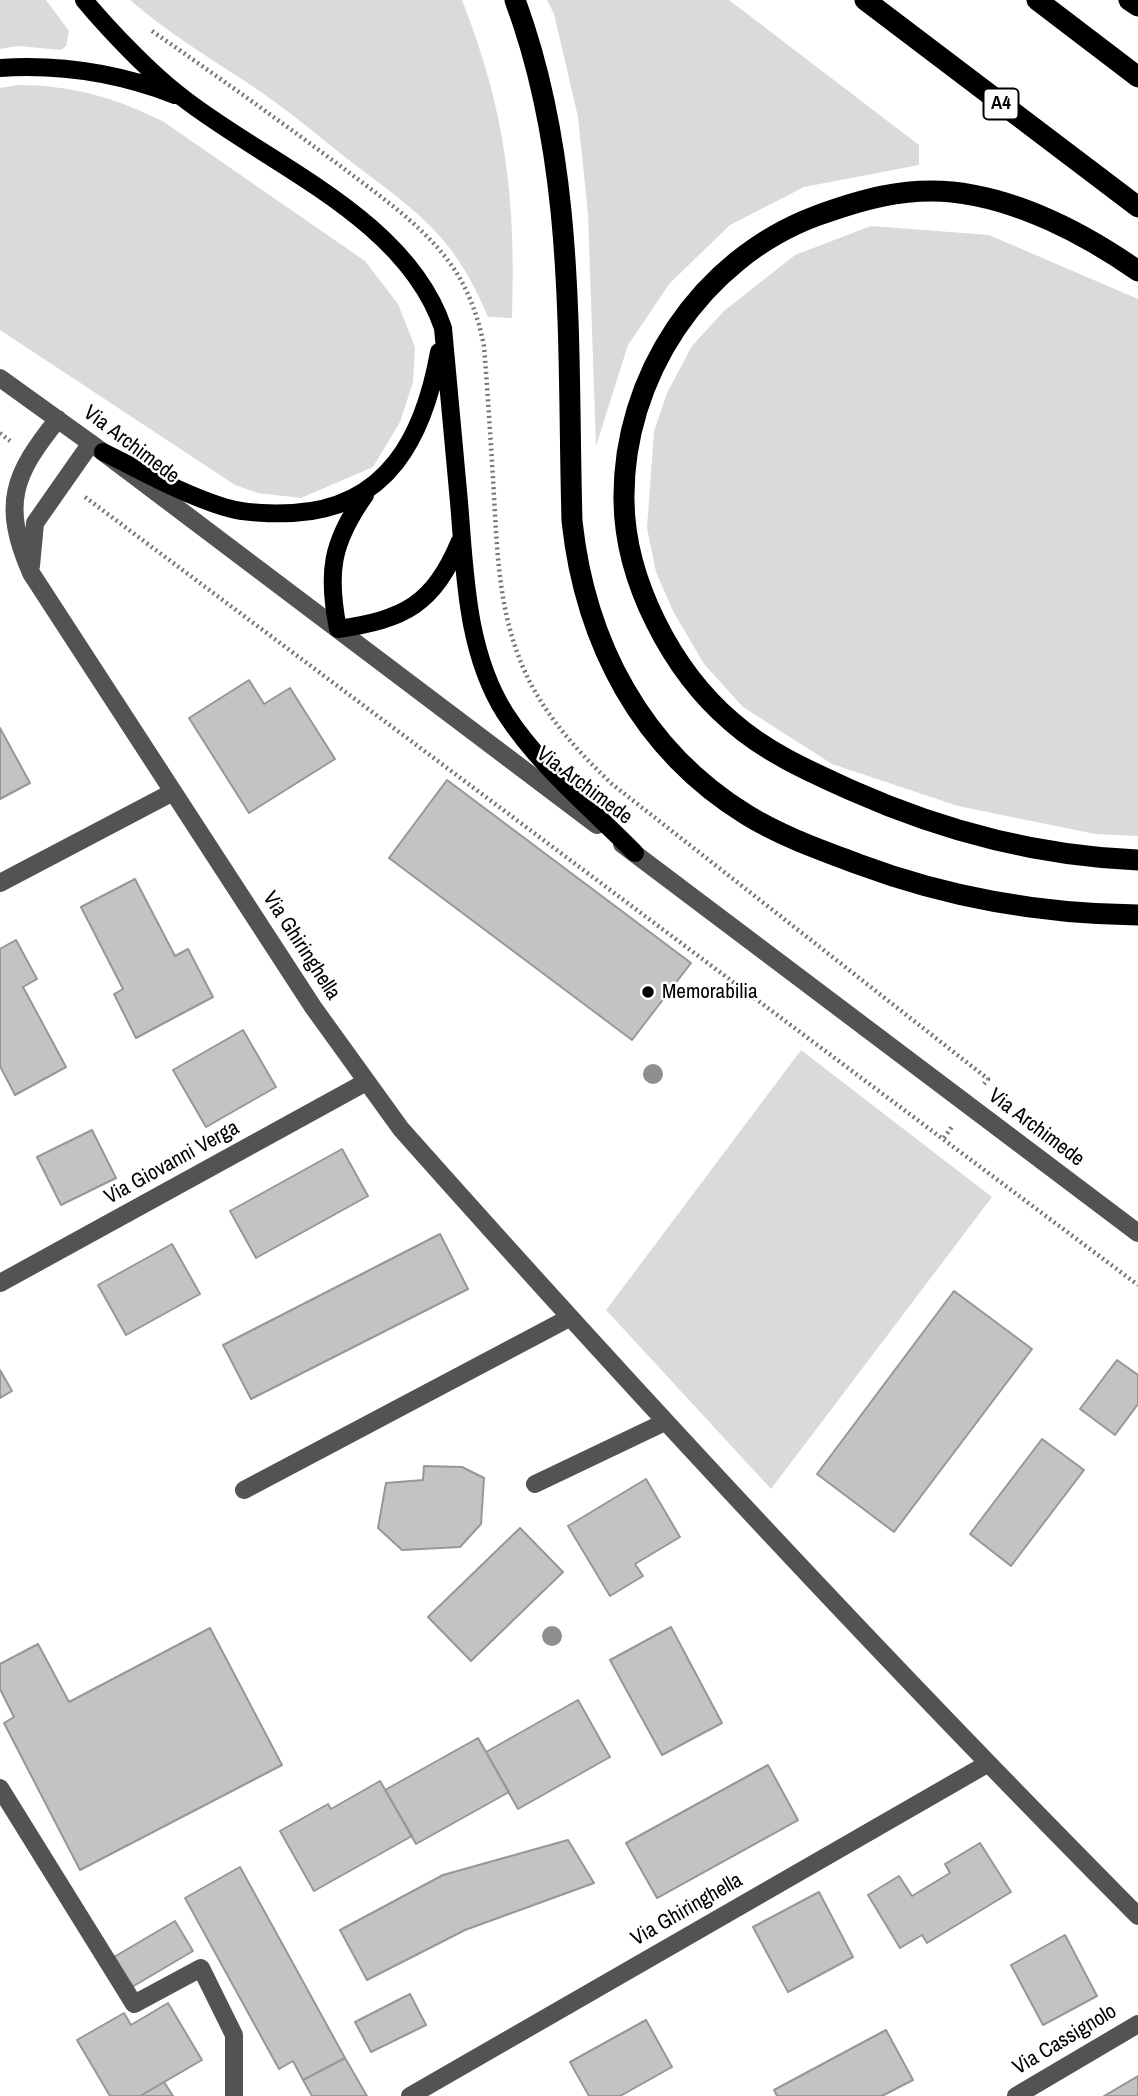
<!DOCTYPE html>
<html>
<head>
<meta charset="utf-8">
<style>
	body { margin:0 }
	canvas { display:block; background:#fff }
</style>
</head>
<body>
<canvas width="1138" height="2096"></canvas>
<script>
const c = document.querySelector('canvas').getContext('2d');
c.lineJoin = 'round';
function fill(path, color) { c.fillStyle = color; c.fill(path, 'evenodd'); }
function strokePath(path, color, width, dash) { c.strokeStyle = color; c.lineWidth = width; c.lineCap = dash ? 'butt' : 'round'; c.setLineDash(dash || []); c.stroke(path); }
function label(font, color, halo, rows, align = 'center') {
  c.font = font + ' "Archivo Narrow",sans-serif'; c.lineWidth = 5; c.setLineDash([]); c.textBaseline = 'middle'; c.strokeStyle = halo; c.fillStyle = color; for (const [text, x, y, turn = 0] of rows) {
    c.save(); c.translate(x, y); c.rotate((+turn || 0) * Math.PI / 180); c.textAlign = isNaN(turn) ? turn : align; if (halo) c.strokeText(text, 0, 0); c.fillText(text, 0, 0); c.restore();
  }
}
fill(new Path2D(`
	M0,0H46L69,31L66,46L61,50L18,46L0,49Z
	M130,0H462C506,112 516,199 512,318L488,317C456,238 419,213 354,164C323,140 293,114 261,92C217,62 170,35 130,0Z
	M547,0H729L919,145V165L804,187L730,225L670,283L628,345L596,446L588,214L578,117L554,14Z
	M18,85C71,85 117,98 164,122L365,261L398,304L415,347L413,382L400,422L373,467L301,498L258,493L235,485L0,330V88Z
	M871,226L989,235L1138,299V836L1095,834L958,806L832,764L743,707L704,664L673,611L656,572L647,528L654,431L667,393L692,346L724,311L795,255Z
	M801,1050L992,1197L771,1489L606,1310Z`), '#dadada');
const building = new Path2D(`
	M249,680L264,704L290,688L335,759L249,813L189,718Z
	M0,728L30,783L0,799Z
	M447,780L691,963L632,1040L389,858Z
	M135,879L175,956L188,949L213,997L136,1038L114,994L123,989L81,907Z
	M16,940L37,979L23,987L66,1067L15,1095L0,1066V949Z
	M243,1030L276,1087L206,1127L173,1070Z
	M92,1130L116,1178L61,1205L37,1157Z
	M342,1149L368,1196L256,1258L230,1211Z
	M440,1234L468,1289L251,1399L223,1345Z
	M172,1244L200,1294L126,1335L98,1285Z
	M954,1291L1032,1349L894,1532L817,1474Z
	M1117,1360L1138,1375V1404L1115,1435L1080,1409Z
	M0,1370L12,1391L0,1398Z
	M1042,1439L1084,1470L1011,1566L970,1534Z
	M424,1466L462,1467L484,1478L481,1524L460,1547L402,1550L378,1528L386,1483L423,1480Z
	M646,1479L680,1537L635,1564L643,1576L610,1596L568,1526Z
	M520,1528L563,1572L471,1661L428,1617Z
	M671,1627L722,1723L662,1755L610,1660Z
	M210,1628L282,1765L80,1870L4,1723L14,1717L0,1689V1664L38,1644L69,1702Z
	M578,1700L610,1757L518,1809L486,1752Z
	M478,1738L509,1792L416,1844L385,1790Z
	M768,1765L798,1820L657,1898L626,1843Z
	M380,1781L412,1836L314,1891L280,1831L328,1804L331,1809Z
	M568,1840L594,1883L465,1930L367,1980L340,1930L443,1875Z
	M980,1843L1011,1892L927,1943L922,1935L900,1948L868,1895L899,1876L912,1896L950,1873L945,1864Z
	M240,1867L345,2058L303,2080L293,2061L279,2069L185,1898Z
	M819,1892L853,1957L788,1992L753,1927Z
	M175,1921L193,1951L132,1987L114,1957Z
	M1065,1935L1097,1996L1043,2025L1011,1965Z
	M410,1994L426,2025L371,2052L355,2022Z
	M168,2003L202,2060L140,2096H110L77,2040L124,2013L131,2025Z
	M646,2020L672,2067L620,2096H589L570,2062Z
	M886,2030L913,2080L882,2096H777L774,2090Z
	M345,2058L367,2096H312L303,2080Z
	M1138,2076V2096H1104Z
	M164,2082L173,2096H140Z`);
fill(building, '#c3c3c3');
strokePath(building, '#979797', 2);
strokePath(new Path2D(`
	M152,31C217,76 280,121 343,168C381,197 421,224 450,263C468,288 478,316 484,346C488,396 491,446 494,496C497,551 499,607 520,660C539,709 574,748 612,784L988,1079L984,1084
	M0,433L10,441
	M85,497L1138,1285
	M944,1138L953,1125`), '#757575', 4.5, [2, 3.5]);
strokePath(new Path2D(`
	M0,378L103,452L597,825
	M58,419C13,475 1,504 31,573L313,1007L401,1129C640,1398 885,1661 1138,1916
	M31,566L35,523L91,443
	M622,844L1138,1233
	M0,883L173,792
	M0,1283L366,1082
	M535,1484L665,1422
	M244,1490L569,1318
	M0,1788L134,2004L201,1968L234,2035V2096
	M410,2096L987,1764
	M1016,2096L1138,2024`), '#535353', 18);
strokePath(new Path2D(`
	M84,0C109,30 152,75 183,98C269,165 406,218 443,328C448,386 454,444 459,502C465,573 466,651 505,713C539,766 592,809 635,853
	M0,68C61,64 118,73 175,95
	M103,452C142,471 182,494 224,507C246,514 270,514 293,513C388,508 424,436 439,352
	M365,495C331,543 327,573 338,629C405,619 433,605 460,541`), '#000', 18);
strokePath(new Path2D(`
	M515,0C577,167 567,346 572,521C585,642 641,750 747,815C781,836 821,850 858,864C949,898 1041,914 1138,915
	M865,0L1138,207
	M1037,0L1138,77
	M1129,0L1138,6
	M1138,271C1085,234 1018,199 952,192C904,187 860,200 816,216C701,259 622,377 624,501C625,581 672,671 732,722C767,753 811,772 853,791C943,831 1040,856 1138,860`), '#000', 21);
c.fillStyle = '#8e8e8e';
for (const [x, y] of [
	[653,1074],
	[552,1636]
]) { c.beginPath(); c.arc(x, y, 10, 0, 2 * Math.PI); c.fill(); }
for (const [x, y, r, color] of [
	[648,992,7,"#000"]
]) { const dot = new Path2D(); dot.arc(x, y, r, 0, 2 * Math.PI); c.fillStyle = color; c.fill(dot); strokePath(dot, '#fff', 2.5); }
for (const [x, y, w] of [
	[1001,104,35]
]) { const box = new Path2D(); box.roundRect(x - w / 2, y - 15.5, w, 31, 5); c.fillStyle = '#fff'; c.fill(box); strokePath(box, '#000', 2); }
label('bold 19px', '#000', null, [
	["A4",1001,104]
]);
label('21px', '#000', '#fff', [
	["Via Archimede",131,445,37],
	["Via Archimede",584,786,37],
	["Via Ghiringhella",301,946,57],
	["Via Archimede",1036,1128,37],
	["Via Giovanni Verga",172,1163,-29],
	["Via Ghiringhella",687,1910,-30],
	["Via Cassignolo",1065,2040,-31]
]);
label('21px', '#000', '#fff', [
	["Memorabilia",662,992]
], 'left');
</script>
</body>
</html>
